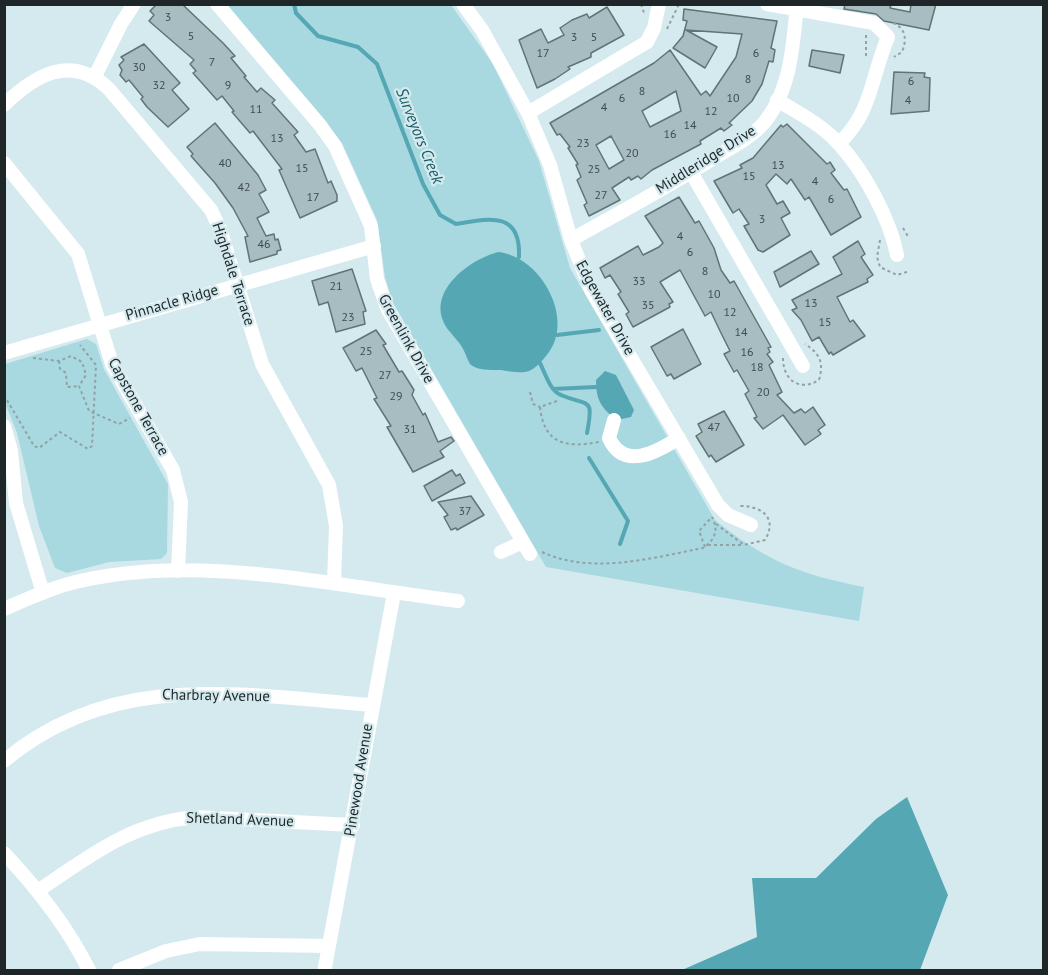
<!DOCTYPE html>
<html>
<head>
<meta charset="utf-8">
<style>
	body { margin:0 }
	#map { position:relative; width:1048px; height:975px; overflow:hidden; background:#d4eaee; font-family:"PT Sans",sans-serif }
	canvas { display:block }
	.frame { position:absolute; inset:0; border:6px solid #1e2628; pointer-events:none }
</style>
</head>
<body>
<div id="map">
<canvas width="1048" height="975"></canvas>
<div class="frame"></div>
</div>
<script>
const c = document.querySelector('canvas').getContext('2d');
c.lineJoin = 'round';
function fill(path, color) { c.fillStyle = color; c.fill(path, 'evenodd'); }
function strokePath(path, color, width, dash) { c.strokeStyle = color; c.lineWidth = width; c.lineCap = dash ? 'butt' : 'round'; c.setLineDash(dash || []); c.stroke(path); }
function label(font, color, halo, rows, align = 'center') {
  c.font = font + ' "PT Sans",sans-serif'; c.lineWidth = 4.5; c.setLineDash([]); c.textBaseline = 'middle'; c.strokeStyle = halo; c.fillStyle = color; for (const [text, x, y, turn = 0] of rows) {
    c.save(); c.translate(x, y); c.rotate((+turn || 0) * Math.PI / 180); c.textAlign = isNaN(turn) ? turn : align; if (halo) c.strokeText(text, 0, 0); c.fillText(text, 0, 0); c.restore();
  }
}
fill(new Path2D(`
	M228,5H451L493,64L539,161L570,268L715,520C766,561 801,575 864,587L859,621L546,567L392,301L385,277L377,220L342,143Z
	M87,339L96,344L104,369L168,484L167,553L161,559L109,562L67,573L55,568L39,526L17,433L5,403V364Z`), '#a8d8e0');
fill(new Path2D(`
	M498,252C541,256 577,321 546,356C541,362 536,368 529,371C521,374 509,371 501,370C492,370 477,371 470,364C467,359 465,352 462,347C459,342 454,337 451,333C420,298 465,261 498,252Z
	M605,371L616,375L634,410L631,417L617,420C601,408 596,400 596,380Z
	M907,797L948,895L920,970H682L757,937L752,878H816L876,819Z`), '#56a7b4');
strokePath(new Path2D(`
	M294,4L296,13L318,36L358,47L377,64L423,184L440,215L456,224C490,218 521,211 519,257
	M557,335L599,330
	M540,363C545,373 550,391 561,395C589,407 594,396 587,433
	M553,389L596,387
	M589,458L628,521L620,544`), '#56a7b4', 4);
const building = new Path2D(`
	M157,4H182L223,43L235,56L231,58L246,76L244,77L257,92L261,88L275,100L272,103L298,132L294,135L306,152L315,149L328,183L331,181L337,195V201L300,218L279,170L282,169L253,131L250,133L232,112L234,111L222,96L217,100L193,73L196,71L190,64L194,60L149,21L154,15L150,11Z
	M845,4H891L890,8L910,12L911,4H936L929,30L884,21L876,14L844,9Z
	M607,7L624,35L591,53V57L568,67L570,69L555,79L537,88L519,40L541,29L548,43L564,35L560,28L572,20L587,14L589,18Z
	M684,9L777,21L771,48L775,50L773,62L769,61L762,84L752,101L729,123L732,125L724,131L721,128L700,141L701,144L652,170L641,179L638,176L631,180L629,177L612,188L620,200L589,216L584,205L587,203L577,180L581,177L576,165L578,164L568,148L570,147L560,134L557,135L550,123L654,63L670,50L701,95L706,91L710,96L736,57L742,34L686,30L717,47L705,68L673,48L683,36L687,21L683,20ZM676,91L681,111L650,127L642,111ZM611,136L624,160L609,169L596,145Z
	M144,44L180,83L172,90L189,109L168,127L147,107L141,99L143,97L129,80L126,82L120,75L122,70L119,65L124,60L121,57Z
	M812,50L844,55L840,73L809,66Z
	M894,72L925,73L924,77L930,78L929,111L891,114Z
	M215,123L258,175L266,190L259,194L269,212L257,218L266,236L274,234L275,240L278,239L281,250L277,251V254L250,262L245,237L248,236L233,208L215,183L191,156L193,154L187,147Z
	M787,124L827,164L830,162L835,170L831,173L844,190L847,189L861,217L831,235L809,197L805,200L791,179L787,184L776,174L766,185L777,204L783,201L790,213L781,218L790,235L763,252L758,250L744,226L749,224L739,209L733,213L714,181L742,168L740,165L753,158L781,125L783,127Z
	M679,197L695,223L699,221L714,248L721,270L730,283L734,281L771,347L768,348L770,352L767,354L773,362L769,365L782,392L777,395L794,413L801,409L805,413L813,407L825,425L818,430L821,434L805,445L783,415L763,429L754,418L757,417L745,394L749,391L737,370L734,372L724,354L730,351L721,333L711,312L705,316L680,270L660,282L673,302L669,304L670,307L633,327L626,314L629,312L618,294L621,292L610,275L605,278L600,268L638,246L643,255L659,247L663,243L645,216Z
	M858,241L865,254L861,257L873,275L867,279L868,282L837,297L850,322L853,320L865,336L833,355L831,352L829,354L819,337L812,341L801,320L792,310L797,308L792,300L842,274L833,257Z
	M811,251L819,264L780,287L774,272Z
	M352,269L366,311L363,312L365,324L336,332L328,302L319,305L312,281Z
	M683,329L701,364L674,379L671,374L667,376L651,347Z
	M376,330L386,344L383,345L399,372L402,371L409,382L414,390L412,395L423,415L425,413L438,442L451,437L454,441L440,451L444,457L413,472L387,427L391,426L374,399L377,398L362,368L356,371L343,348Z
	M724,411L744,445L716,462L711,455L709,457L696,436L702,432L698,424Z
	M452,470L456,476L460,474L465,483L432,501L424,486Z
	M471,496L484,515L457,530L456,528L451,530L444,517L448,515L438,502Z`);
fill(building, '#a8bdc1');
strokePath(building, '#607477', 1.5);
strokePath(new Path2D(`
	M641,4L644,13
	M893,23C906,28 907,40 902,52L894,57
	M667,29L679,4
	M866,35V58
	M903,228L909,238
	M880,240L877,257L880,267L897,275L910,271
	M33,358L59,361L71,356L82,362L86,375L79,386L89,411L119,424L130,418
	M783,358C783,380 799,392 819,380C824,362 820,354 805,344
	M59,361L60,369L66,373L67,387L79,386
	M530,392L533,404L540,407
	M4,395L34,446L39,448L60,432L88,449L92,446L96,365L80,345
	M557,401L540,407C544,445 567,448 599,442
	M716,524L744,545L765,540C778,518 762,506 740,506
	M708,545H744
	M705,547L699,531L712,517
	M542,552C592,575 652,558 703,548C715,540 719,530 712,517`), '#91a1a5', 2, [3, 3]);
strokePath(new Path2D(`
	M217,4L320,125L335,146L371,226L377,279L387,308L530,554
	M463,4L482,30L528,113L550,165L571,240L591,290L718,505L728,515L751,525
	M767,4L874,23L888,37C871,77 872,113 839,143
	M94,78L121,24L134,4
	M777,100C799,113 822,125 839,144C864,171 890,219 897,255
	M4,105C35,75 71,53 109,89L211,210L220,229L262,364L329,485L336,526L334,582
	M528,113L647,42L654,28L659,4
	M4,163L78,254L112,364L173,470L181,502L178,571
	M691,172L803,366
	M571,240C617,214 664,189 709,161C726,150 748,140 762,125C791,92 793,45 797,4
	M4,353L374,246
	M614,420L609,438C624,471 657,452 679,438
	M4,426L11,451L16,503L43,593
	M501,552L523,542
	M4,609C25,600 46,590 68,584C193,551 332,586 458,601
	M4,761C113,669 242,695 372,705
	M4,853C38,889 67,926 89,970
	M39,890C91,855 131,823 195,817L353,825
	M325,967L394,593
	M119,970L166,951L200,944L329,946`), '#fff', 14);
label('12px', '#404c4e', null, [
	["3",168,18],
	["5",191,37],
	["3",574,38],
	["5",594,38],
	["17",543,54],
	["6",756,54],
	["7",212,63],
	["30",139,68],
	["8",748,80],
	["6",911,82],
	["32",159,86],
	["9",228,86],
	["8",642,92],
	["6",622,99],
	["10",733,99],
	["4",908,101],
	["4",604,108],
	["11",256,110],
	["12",711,112],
	["14",690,126],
	["16",670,135],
	["13",277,139],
	["23",583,144],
	["20",632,154],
	["40",225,164],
	["13",778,166],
	["15",302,169],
	["25",594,170],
	["15",749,177],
	["4",815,182],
	["42",244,188],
	["27",601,196],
	["17",313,198],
	["6",831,200],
	["3",762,220],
	["4",680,237],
	["46",264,245],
	["6",690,253],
	["8",705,272],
	["33",639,282],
	["21",336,287],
	["10",714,295],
	["13",811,304],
	["35",648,306],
	["12",730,313],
	["23",348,318],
	["15",825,323],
	["14",741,333],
	["25",366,352],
	["16",747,353],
	["18",757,368],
	["27",385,376],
	["20",763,393],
	["29",396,397],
	["47",714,428],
	["31",410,430],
	["37",465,512]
]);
label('15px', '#1e2628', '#d4eaee', [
	["Middleridge Drive",706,160,-32],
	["Highdale Terrace",233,274,72],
	["Pinnacle Ridge",172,303,-16],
	["Edgewater Drive",605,308,61],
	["Greenlink Drive",406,339,61],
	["Capstone Terrace",138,407,61],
	["Charbray Avenue",216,696,1],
	["Pinewood Avenue",359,780,-81],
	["Shetland Avenue",240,820,2]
]);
label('italic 16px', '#175c66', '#d4eaee', [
	["Surveyors Creek",419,136,68]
]);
</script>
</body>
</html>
